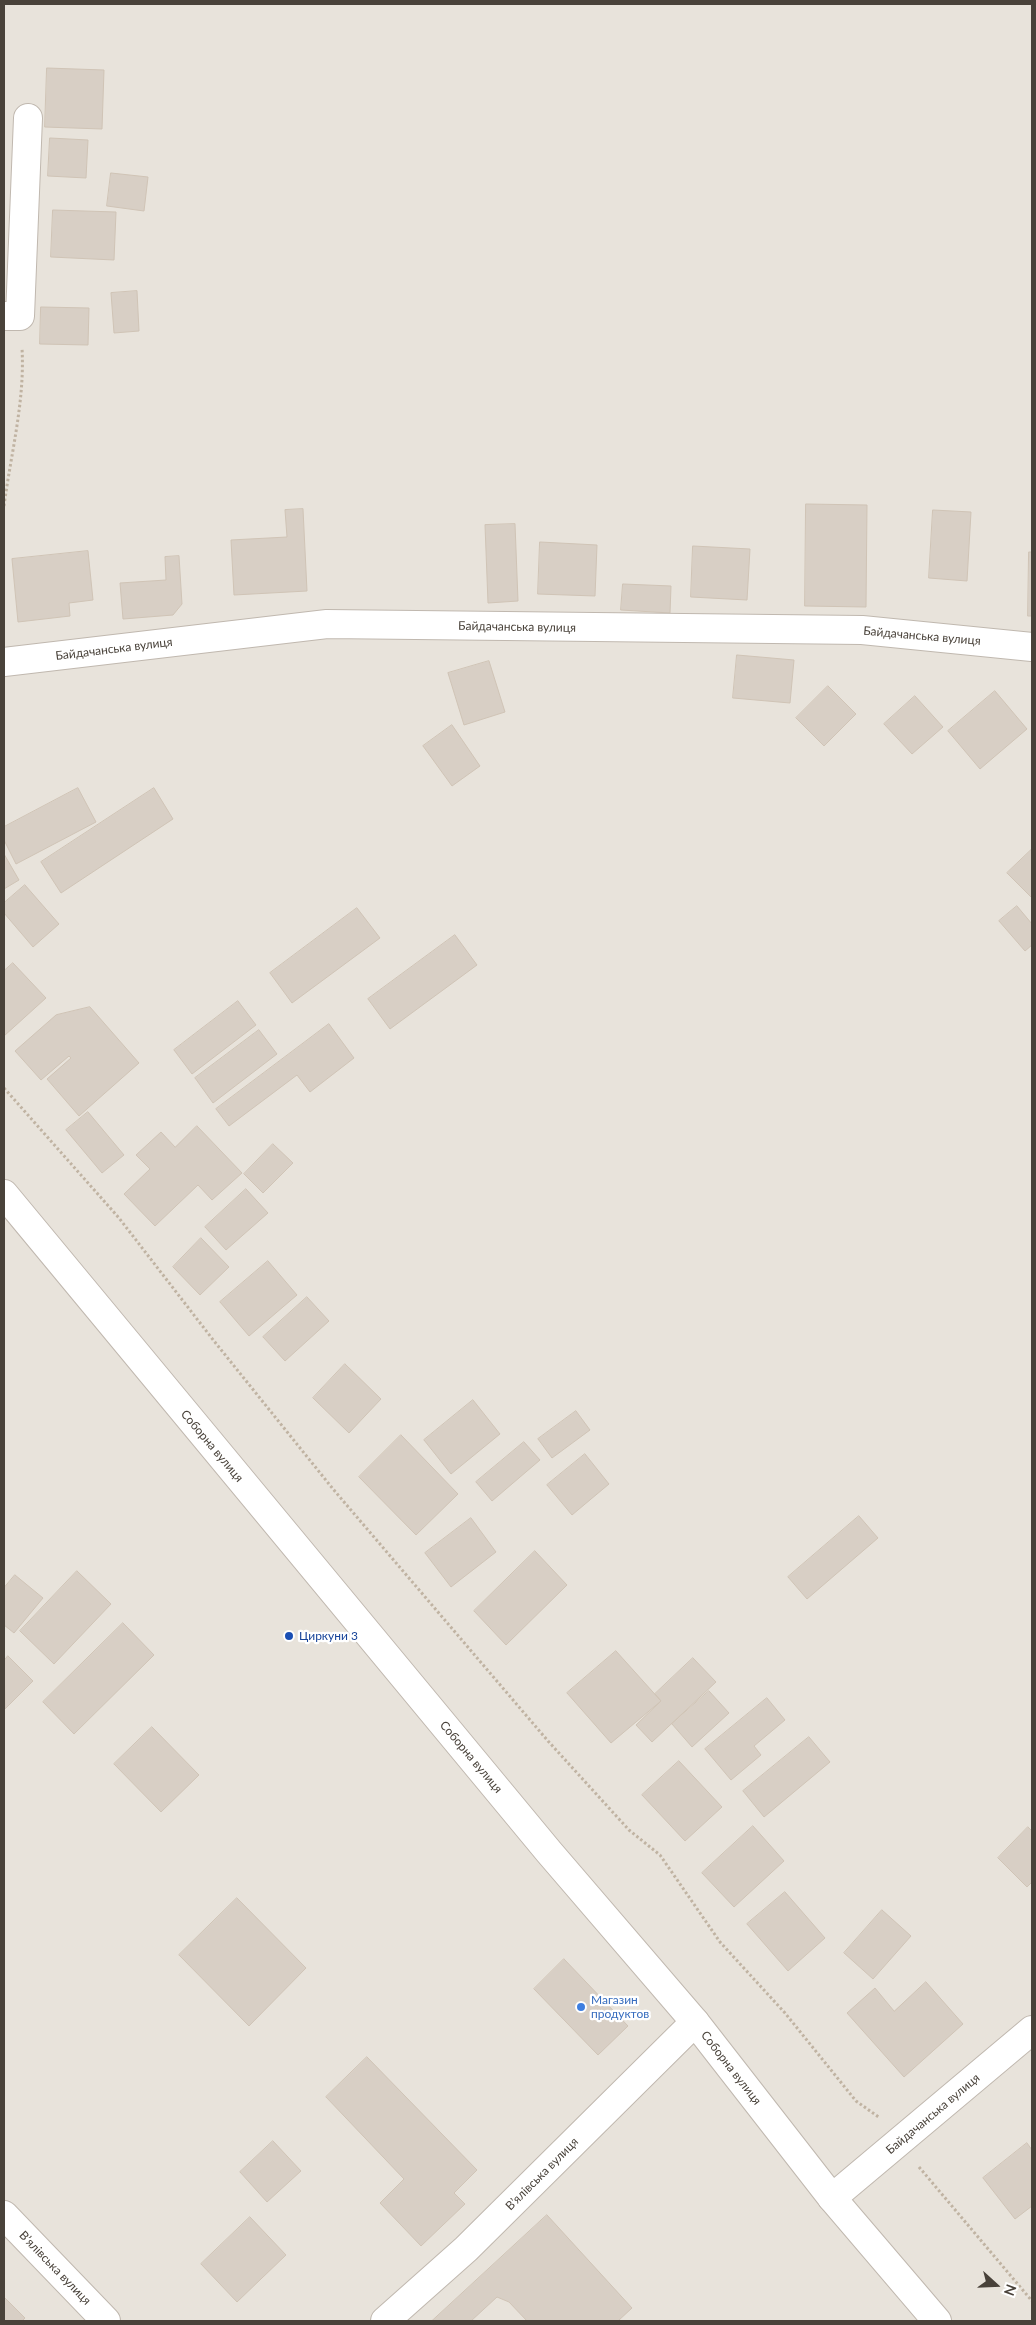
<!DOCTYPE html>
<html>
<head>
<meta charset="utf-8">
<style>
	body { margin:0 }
	#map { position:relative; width:1036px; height:2325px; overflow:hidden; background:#f5f1ec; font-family:Lato,sans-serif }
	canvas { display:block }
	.frame { position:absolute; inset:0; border:5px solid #49423a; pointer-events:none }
	.north { position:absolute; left:971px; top:2260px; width:50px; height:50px; -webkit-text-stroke:4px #fff; paint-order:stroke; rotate:110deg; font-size:14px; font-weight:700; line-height:20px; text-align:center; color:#49423a }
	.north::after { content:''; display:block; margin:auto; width:18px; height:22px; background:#49423a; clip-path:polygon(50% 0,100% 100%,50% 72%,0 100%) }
</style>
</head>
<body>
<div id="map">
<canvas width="1036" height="2325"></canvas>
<div class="frame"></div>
<div class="north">N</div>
</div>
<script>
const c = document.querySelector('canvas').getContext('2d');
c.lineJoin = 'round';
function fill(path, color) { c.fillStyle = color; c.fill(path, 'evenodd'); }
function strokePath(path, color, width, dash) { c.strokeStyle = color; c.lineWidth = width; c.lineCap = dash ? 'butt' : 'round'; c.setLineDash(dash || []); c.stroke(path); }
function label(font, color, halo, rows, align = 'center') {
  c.font = font + ' Lato,sans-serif'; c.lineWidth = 4.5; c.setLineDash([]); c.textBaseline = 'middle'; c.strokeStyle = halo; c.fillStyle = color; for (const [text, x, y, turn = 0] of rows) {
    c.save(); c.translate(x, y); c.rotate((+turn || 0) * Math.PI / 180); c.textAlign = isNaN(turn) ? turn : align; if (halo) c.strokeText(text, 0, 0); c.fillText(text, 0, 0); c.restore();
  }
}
fill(new Path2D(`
	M4,4H1032V2321H4Z`), '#e8e3db');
const building = new Path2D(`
	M47,68L104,70L102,129L45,127Z
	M50,138L88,140L86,178L48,176Z
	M111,173L148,177L144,211L107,206Z
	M53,210L116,212L114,260L51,257Z
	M137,291L139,331L114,333L111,293Z
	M41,307L89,308L88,345L40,344Z
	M806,504L867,505L866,607L805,606Z
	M303,509L307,591L234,595L231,540L287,537L285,510Z
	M933,510L971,512L967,581L929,578Z
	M515,524L518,601L488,603L485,525Z
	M540,542L597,545L595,596L538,594Z
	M693,546L750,549L747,600L691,597Z
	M88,551L93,600L69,603L70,616L18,622L12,559Z
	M1029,552H1032V616H1028Z
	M179,556L182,604L173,615L123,619L120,583L166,580L165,557Z
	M623,584L671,586L670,613L621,610Z
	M737,655L794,660L790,703L733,698Z
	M489,661L505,712L464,725L448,673Z
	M828,686L856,714L824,746L796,718Z
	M995,691L1027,729L980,769L948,731Z
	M915,696L943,727L912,754L884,724Z
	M452,725L480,766L452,786L423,746Z
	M78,788L96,822L16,864L4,840V827Z
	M154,788L173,819L61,893L41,862Z
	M1032,849V898L1007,873Z
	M4,854L19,880L4,889Z
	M25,885L59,924L33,947L4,913V903Z
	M1017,906L1032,924V945L1025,951L999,921Z
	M357,908L380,938L292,1003L270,973Z
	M455,935L477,965L390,1029L368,999Z
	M13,963L46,998L4,1036V971Z
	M238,1001L256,1025L192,1074L174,1050Z
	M90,1007L139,1063L79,1116L47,1079L71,1058L69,1056L41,1080L15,1051L56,1015Z
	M329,1024L354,1058L310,1092L297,1075L229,1126L216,1109Z
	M259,1030L277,1054L213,1103L195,1078Z
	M88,1112L124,1155L102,1173L66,1130Z
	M197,1126L242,1173L212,1200L198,1185L155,1226L124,1194L150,1169L136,1155L161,1132L175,1147Z
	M273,1144L293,1163L263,1193L244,1174Z
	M246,1189L268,1213L226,1250L205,1227Z
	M201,1238L229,1267L200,1295L173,1267Z
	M268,1261L297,1295L249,1336L220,1302Z
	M307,1297L329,1321L285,1361L263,1337Z
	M345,1364L381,1399L349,1433L313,1398Z
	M473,1400L500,1434L451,1474L424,1440Z
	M576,1411L590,1430L552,1458L538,1439Z
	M401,1435L458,1494L416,1535L359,1477Z
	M524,1442L540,1460L492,1501L476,1482Z
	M585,1454L609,1484L572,1515L547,1485Z
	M859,1516L878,1538L807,1599L788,1577Z
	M471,1518L496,1552L451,1587L425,1553Z
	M535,1551L567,1585L506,1645L474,1611Z
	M77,1571L111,1604L54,1664L20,1631Z
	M15,1575L43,1598L14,1633L4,1625V1588Z
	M123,1623L154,1655L74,1734L43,1702Z
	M616,1651L661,1701L611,1743L567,1693Z
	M8,1656L33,1681L5,1709L4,1661Z
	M693,1658L716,1682L652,1742L636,1725L661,1701L655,1694Z
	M709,1691L729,1713L692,1747L672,1724Z
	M767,1698L785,1720L754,1746L761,1755L731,1780L705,1749Z
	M152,1727L199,1775L161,1812L114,1764Z
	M809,1737L830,1762L764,1817L743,1791Z
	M679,1761L722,1807L685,1841L642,1795Z
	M753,1826L784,1861L734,1907L702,1873Z
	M1028,1827L1032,1831V1882L1027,1887L998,1858Z
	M785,1892L825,1938L788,1971L747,1924Z
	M237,1898L306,1968L249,2026L179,1955Z
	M882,1910L911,1936L873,1979L844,1953Z
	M564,1959L628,2026L598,2055L534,1989Z
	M926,1982L963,2024L904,2077L847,2013L875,1988L894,2011Z
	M367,2057L477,2170L454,2193L465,2204L421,2246L380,2203L404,2179L326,2097Z
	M273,2141L301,2171L267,2202L240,2172Z
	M1027,2143L1032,2150V2206L1015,2219L983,2178Z
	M547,2215L632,2308L618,2321H527L509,2302L497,2297L471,2321H432Z
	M250,2217L286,2255L237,2302L201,2264Z
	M4,2297L25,2318L22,2321H4Z`);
fill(building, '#d8cfc5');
strokePath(building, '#d0c4b6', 1);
const minor = new Path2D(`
	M4,316H20L28,118
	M4,662L327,624L862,630L1032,647
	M832,2198L1032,2030
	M4,2215L106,2321
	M385,2321L466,2249L695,2022`);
const tertiary = new Path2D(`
	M4,1194L549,1852L695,2022L832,2198L937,2321`);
strokePath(minor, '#c0b8af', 30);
strokePath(tertiary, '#c0b8af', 30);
strokePath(new Path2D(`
	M4,506C11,453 25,401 22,348
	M4,1088L119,1218L214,1341L333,1489L548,1741L629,1830L660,1855L720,1942L785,2013L856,2101L880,2118
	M919,2167L1032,2301`), '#c0b3a2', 3, [2.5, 2.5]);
strokePath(minor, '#fff', 28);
strokePath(tertiary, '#fff', 28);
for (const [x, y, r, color] of [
	[289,1636,5,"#1a4fb4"],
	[581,2007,5,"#3f7fe0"]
]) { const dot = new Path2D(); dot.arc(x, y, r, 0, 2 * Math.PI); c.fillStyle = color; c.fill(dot); strokePath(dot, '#fff', 2); }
label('12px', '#49423a', '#fff', [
	["Байдачанська вулиця",517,627,1],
	["Байдачанська вулиця",922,636,5],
	["Байдачанська вулиця",114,649,-7],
	["Соборна вулиця",212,1446,50],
	["Соборна вулиця",471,1757,50],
	["Соборна вулиця",731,2068,52],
	["Байдачанська вулиця",933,2114,-40],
	["В’ялівська вулиця",542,2174,-45],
	["В’ялівська вулиця",55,2268,46]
]);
label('12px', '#164399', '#fff', [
	["Циркуни 3",299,1636]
], 'left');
label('12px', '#366cbe', '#fff', [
	["Магазин",591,2000],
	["продуктов",591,2014]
], 'left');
</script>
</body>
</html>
